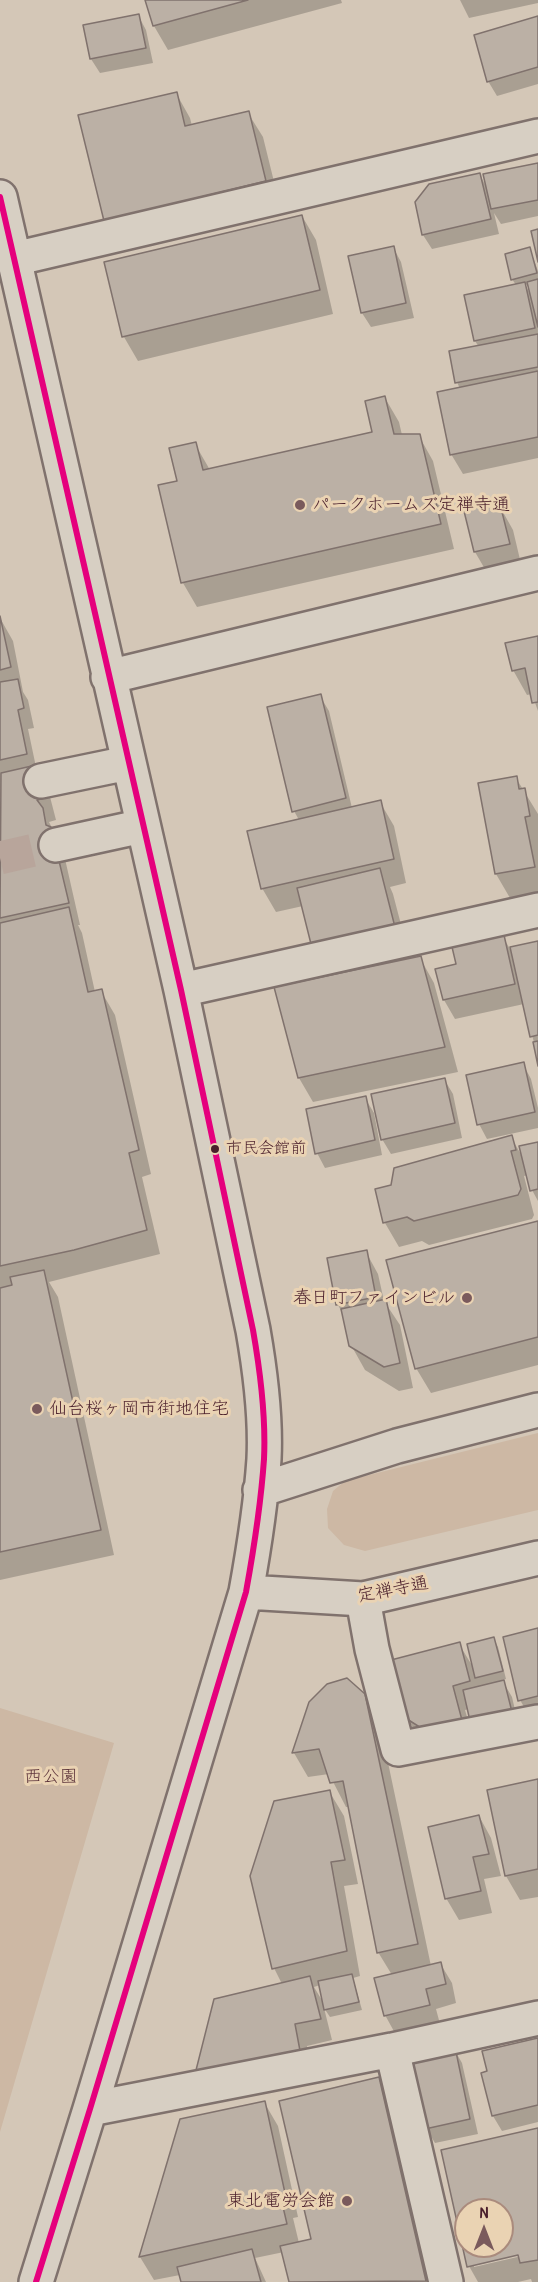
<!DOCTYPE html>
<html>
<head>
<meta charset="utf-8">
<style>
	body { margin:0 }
	#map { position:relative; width:538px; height:2282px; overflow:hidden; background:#d4c7b7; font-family:"Patrick Hand",sans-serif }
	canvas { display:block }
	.north { position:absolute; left:454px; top:2198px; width:60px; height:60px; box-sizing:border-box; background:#ead3b3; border:2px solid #aa8b7d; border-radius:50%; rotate:0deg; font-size:16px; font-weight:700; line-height:24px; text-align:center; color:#4a1f2b }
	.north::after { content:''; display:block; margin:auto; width:21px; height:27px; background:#7a5a5c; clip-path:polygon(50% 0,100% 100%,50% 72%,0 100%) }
</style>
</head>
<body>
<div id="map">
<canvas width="538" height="2282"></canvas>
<div class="north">N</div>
</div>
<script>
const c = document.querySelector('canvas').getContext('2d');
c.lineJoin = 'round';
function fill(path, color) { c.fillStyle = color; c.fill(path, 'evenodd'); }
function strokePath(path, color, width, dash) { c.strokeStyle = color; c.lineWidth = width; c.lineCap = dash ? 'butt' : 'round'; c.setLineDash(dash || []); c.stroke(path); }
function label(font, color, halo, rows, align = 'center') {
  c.font = font + ' "Patrick Hand","Klee One",sans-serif'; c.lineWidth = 6; c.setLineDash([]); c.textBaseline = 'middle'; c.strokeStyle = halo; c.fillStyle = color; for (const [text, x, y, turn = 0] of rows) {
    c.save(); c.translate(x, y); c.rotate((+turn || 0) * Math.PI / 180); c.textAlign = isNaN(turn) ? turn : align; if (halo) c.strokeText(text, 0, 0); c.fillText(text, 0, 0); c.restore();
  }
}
fill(new Path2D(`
	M538,1433V1510L365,1551L344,1545L328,1528L327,1509L333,1491L345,1481Z
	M0,1708L114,1743L0,2132Z`), '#cdb8a4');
fill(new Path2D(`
	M147,0H341L342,3L168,50L154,26Z
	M460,0H538V3L469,18Z
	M138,15L146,30L153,63L100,73L91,59Z
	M538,18V84L497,96L488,81Z
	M176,93L190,118L192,126L248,113L263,137L280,206L105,220Z
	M538,164V216L501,224L494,213L499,234L432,249L423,235L480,175L487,188Z
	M302,216L316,240L333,314L138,361L124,337Z
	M393,247L401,262L414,318L371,327L362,313L350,257Z
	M530,249L538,271V458L463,474L451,454L460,389L457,382L479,347L475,341L516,285L512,279ZM529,284L530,293L525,285Z
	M385,398L399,422L402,435L419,436L433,461L454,549L197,607L183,583L160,486L178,482L195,444L210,470L374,433Z
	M499,505L513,530L522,568L489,576L475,552Z
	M0,618L13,641L23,692L28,700L34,728L28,729L36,767L48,789L56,820L49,822L63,850L80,925H78L82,933L95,992L101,991L115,1015L151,1174L142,1177L160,1254L49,1282L58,1297L114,1555L0,1580Z
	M538,637V711L532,694L527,695L513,670Z
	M320,696L329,711L352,808L380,802L394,826L406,883L390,887L393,894L409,955L349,970L350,973L420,958L434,983L458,1072L313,1102L299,1078L329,977L314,951L303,906L276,912L262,888L299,820L294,811Z
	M516,778L538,814V893L510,898L496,874L479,784Z
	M503,937L510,949L538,942V1058L524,1004L455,1019L444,1000L458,966Z
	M523,1064L531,1079L538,1108V1128L487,1139L479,1124Z
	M444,1079L453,1094L462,1138L391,1154L382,1139Z
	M365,1098L374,1113L382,1155L325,1168L317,1153Z
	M511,1137L523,1158L538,1143V1201L532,1190L528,1175L524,1176L534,1215L532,1219L429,1245L422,1241L399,1247L385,1223L392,1187Z
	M538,1222V1365L431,1393L416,1368Z
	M366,1252L378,1274L384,1301L400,1325L413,1388L399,1391L365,1370L351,1345L344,1316L338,1305Z
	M538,1630V1723L534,1724L520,1700Z
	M494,1639L498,1647L506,1679L502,1680L512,1697L519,1727L469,1709L465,1710L476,1748L422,1744L408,1719L459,1644L473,1667Z
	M364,1695L379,1720L431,1966L440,1963L452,1983L456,2003L436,2009L440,2024L396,2035L385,2015L392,1975L378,1952L349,1807H346L329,1774L308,1777L294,1753L310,1702Z
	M538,1781V1897L520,1900L506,1876L488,1791Z
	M329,1791L344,1816L358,1884L344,1886L360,1976L353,1978L362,2010L330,2017L324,2008L332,2040L307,2046L313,2078L207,2103L194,2082L282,1984L274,1968ZM320,1985L323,2002L314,1987Z
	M479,1816L491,1838L501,1876L484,1879L492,1913L459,1920L446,1898Z
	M538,2040V2122L502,2131L493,2116L483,2074Z
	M454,2049L462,2063L478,2134L435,2143L426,2128Z
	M378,2079L391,2101L432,2282H291L284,2252L255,2258L266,2282H182L180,2275L154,2280L140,2257L264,2102L278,2126L298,2217L293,2218L299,2243L313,2240Z
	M538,2130V2282H532L531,2279L518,2282H478L469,2266L443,2151ZM466,2210H502V2246H466ZM525,2252L526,2255L474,2267V2264Z`), '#0003');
const building = new Path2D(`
	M145,0H248L153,26Z
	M139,14L146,48L90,59L83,25Z
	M538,16V67L487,82L474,35Z
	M177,92L185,126L249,111L266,181L104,221L78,115Z
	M538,163V200L491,209L483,174Z
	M480,173L491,219L422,235L415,202L429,184Z
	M302,215L320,290L122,337L104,262Z
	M538,229V262L531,231Z
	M394,246L406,303L361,313L348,256Z
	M530,247L537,273L511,280L505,254Z
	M538,279V327L527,282Z
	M525,282L535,328L474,341L464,295Z
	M538,334V367L455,383L449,351Z
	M538,371V437L450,455L437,392Z
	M385,396L394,434H420L441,524L181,583L158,485L177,481L169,448L196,442L203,470L372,432L365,401Z
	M484,501L500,504L510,544L474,552L463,507Z
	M0,616L11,667L0,670Z
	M538,636V702L532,703L525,668L512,671L505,643Z
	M18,679L24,708L18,710L27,754L0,760V682Z
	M321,694L346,798L292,812L267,707Z
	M36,765L45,798L37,800L43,808L46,825L51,827L69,903L0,918L1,773Z
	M517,776L519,789L525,788L530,816L525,817L535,867L495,874L478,783Z
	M381,800L394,859L261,889L247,831Z
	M380,868L396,931L313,952L297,888Z
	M69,907L88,992L102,989L139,1150L129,1153L147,1230L74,1250L0,1266V923Z
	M504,935L515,984L443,1000L435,969L456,964L452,947Z
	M538,941V1035L530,1037L510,947Z
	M421,956L445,1047L298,1078L274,987Z
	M538,1041V1066L533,1042Z
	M524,1062L535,1112L477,1125L466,1075Z
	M445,1078L455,1123L381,1140L371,1094Z
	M366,1096L375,1140L315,1154L306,1109Z
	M512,1135L516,1150L511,1151L521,1189L518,1195L414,1221L407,1217L383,1223L375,1189L391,1185L394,1168Z
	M538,1142V1189L530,1191L519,1146Z
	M538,1221V1337L415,1369L386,1260Z
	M367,1250L376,1297L336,1305L327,1258Z
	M44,1270L101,1530L0,1552V1288L12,1285L10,1277Z
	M386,1299L400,1363L384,1367L349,1346L341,1309Z
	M538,1628V1696L518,1701L503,1637Z
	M494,1637L503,1671L475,1678L467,1644Z
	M460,1642L470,1681L453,1686L463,1724L429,1733L407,1719L391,1660Z
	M347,1678L365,1694L418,1944L377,1953L343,1781L330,1783L319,1749L292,1753L309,1702L327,1684Z
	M504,1680L512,1712L470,1721L463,1690Z
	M538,1779V1869L505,1876L487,1790Z
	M330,1790L345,1860L331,1862L347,1951L272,1969L250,1876L274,1801Z
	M479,1815L489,1854L473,1857L481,1891L445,1899L428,1827Z
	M441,1962L446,1984L426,1989L430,2005L384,2016L374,1978Z
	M352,1974L359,2002L324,2010L318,1981Z
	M310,1976L321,2019L295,2024L301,2056L193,2082L214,1999Z
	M538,2038V2105L492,2116L481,2073L487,2071L482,2051Z
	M455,2047L470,2119L425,2129L409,2057Z
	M379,2077L426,2281L289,2282L280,2246L311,2239L279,2101Z
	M265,2101L285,2193L280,2194L287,2224L139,2257L180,2119Z
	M538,2128V2260L520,2263L518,2255L467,2267L441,2150ZM466,2210H502V2246H466Z
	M252,2249L261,2282H181L177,2267Z`);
fill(building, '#bbb0a5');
strokePath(building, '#80726d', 1.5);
strokePath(new Path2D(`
	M0,858L56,845`), '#b8a59b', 33, [33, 16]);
const minor = new Path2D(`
	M0,197L181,990L253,1330C260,1370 266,1418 264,1459C261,1503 254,1548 246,1592L90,2109L36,2282
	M14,259L538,136
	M108,677L538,573
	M41,781L128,763
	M56,845L143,826
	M181,990L538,910
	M260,1490L397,1446L538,1410
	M246,1592L363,1599L538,1558
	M363,1599L372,1649L398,1749L538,1722
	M392,2050L446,2282
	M90,2109L392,2050L538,2018`);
strokePath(minor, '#80726d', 38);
strokePath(minor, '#d7cfc3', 33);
strokePath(new Path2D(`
	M0,197L181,990L253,1330C260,1370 266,1418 264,1459C261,1503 254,1548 246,1592L90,2109L36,2282`), '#e5007d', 6);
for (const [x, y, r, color] of [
	[300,505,6,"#7a5a5c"],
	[215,1149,5,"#4a1f2b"],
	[467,1298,6,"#7a5a5c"],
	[37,1409,6,"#7a5a5c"],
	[347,2201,6,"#7a5a5c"]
]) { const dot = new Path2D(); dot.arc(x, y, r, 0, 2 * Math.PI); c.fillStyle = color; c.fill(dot); strokePath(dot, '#ead3b3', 2); }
label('16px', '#4a1f2b', '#ead3b3', [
	["市民会館前",226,1149]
], 'left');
label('18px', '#4a1f2b', '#ead3b3', [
	["パークホームズ定禅寺通",312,505],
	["春日町ファインビル",455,1298,"right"],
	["仙台桜ヶ岡市街地住宅",49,1409],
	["東北電労会館",335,2201,"right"]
], 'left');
label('18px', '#4a1f2b', '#ead3b3', [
	["定禅寺通",393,1590,-11]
]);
label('18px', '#5d343b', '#ead3b3', [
	["西公園",51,1777]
]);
</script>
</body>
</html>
